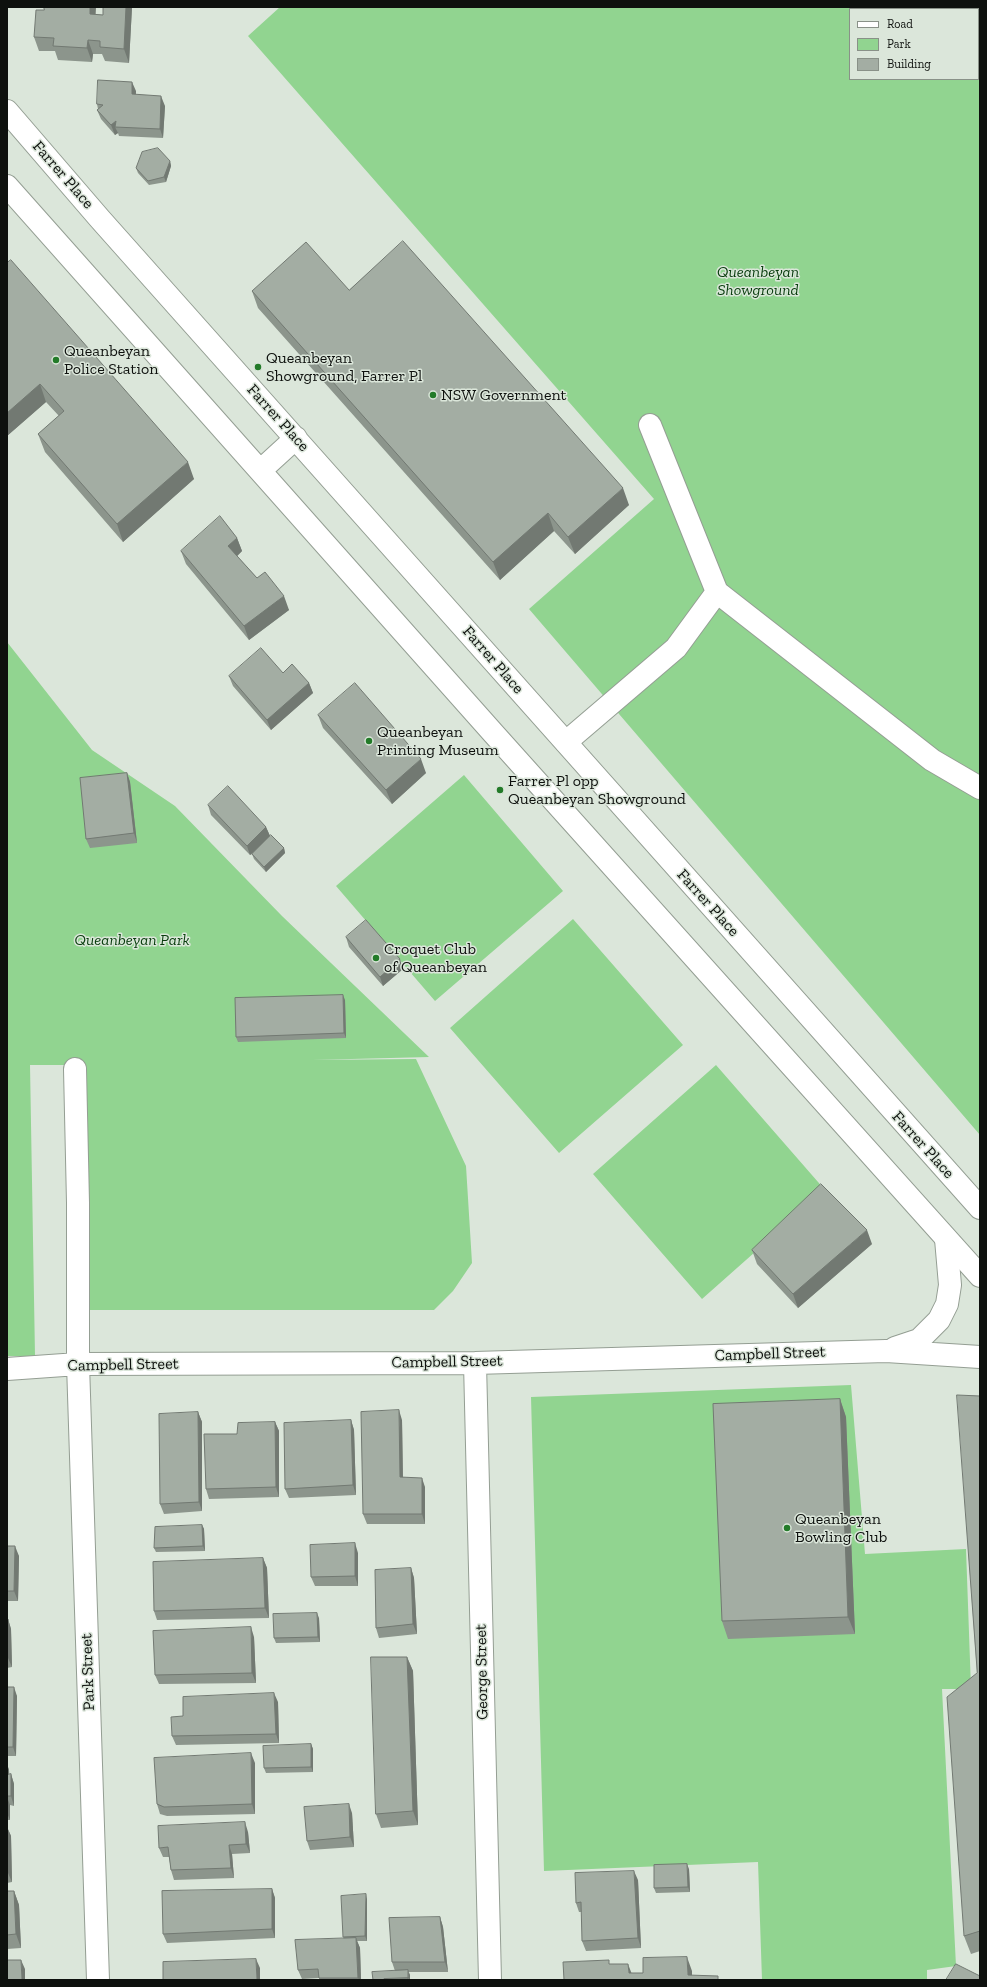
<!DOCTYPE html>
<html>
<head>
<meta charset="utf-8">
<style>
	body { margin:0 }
	#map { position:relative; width:987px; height:1987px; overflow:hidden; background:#dbe6da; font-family:"Zilla Slab",serif }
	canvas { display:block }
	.frame { position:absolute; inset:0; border:8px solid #0e110e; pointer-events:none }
	.legend { position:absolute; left:849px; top:8px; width:130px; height:72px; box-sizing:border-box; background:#dbe6da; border:1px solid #899188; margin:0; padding:5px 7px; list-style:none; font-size:12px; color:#0e110e }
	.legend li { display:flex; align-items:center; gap:8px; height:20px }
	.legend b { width:20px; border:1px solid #899188 }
</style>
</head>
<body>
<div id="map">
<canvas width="987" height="1987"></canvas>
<div class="frame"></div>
<ul class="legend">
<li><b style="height:5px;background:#fff"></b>Road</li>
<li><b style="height:11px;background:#91d490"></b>Park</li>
<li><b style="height:11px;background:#a3ada3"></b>Building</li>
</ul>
</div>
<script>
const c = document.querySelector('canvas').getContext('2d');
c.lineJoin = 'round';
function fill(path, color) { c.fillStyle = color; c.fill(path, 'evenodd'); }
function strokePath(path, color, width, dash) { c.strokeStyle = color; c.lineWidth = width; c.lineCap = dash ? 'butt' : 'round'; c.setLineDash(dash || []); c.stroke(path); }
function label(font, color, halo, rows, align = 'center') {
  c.font = font + ' "Zilla Slab",serif'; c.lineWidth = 3; c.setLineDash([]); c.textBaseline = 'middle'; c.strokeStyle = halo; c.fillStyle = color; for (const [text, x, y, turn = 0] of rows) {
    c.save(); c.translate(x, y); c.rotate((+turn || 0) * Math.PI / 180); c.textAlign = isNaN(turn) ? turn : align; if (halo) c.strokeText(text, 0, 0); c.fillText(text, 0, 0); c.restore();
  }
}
fill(new Path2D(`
	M280,7H980V1135L529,609L654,499L248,36ZM850,9H978V79H850Z
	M7,642L92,750L175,806L282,916L429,1057L312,1060L416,1059L466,1166L472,1263L453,1291L434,1310H86L83,1065H30L35,1356H7Z
	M464,775L563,891L435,1001L336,886Z
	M573,919L683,1045L559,1153L450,1028Z
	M716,1065L825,1190L702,1299L593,1174Z
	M851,1385L865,1554L966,1549L971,1689H942L956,1966L927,1970V1980H762L758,1862L544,1871L531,1397Z`), '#91d490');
const minor = new Path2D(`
	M650,425L717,592
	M566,742L676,648L717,592L932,760L980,788
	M75,1069L78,1203V1364L98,1980
	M895,1348L919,1340L939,1320L947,1304L950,1285L946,1239
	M475,1363L490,1980
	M7,1369L78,1364L475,1363L886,1351L980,1357`);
const highway = new Path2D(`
	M7,111L100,219L980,1208
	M7,186L494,734L980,1276
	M261,470L296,438`);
strokePath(minor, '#949e93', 24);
strokePath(highway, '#949e93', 24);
strokePath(minor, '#fff', 22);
strokePath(highway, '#fff', 22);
fill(new Path2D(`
	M103,7H132L129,63L105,61L102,54H93L92,62L58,60L55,51H39L34,37L44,10L103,15Z
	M136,91V95L165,106L163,138L119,136L118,133L115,135L101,119L97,110L98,109L97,104Z
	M170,161L171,166L166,182L149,185L138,173L136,168Z
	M7,263L194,479L123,542L45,452L38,434L59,416L46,402L7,436Z
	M349,290L629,505L575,554L554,531L500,580L258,308L252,291Z
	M237,538L242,551L237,556L257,578L289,610L249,640L186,564L181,551Z
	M229,676L309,683L313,693L271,730L233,686Z
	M318,715L426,773L392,804L323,728Z
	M127,773L130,782L137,843L90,848L86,839Z
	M208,805L266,827L270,836L284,848L285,853L266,872L254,859L252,854L250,855L211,815Z
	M346,937L403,969L383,986L349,947Z
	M345,1000L346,1038L238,1042L236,1037Z
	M872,1244L798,1308L757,1264L752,1250Z
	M980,1396V1951L971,1954L964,1936L977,1673Z
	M840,1399L846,1417L855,1634L728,1639L722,1621Z
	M198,1412L202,1422V1511L164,1514L160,1504Z
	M351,1420L354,1430L356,1495L289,1498L285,1489Z
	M402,1420L403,1477L425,1487V1524H367L363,1514Z
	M275,1422L279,1431V1497L209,1499L206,1489L237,1434Z
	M202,1525L204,1529L205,1551L156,1552L154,1548Z
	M7,1546L19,1556L18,1601H7Z
	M358,1553V1586H315L311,1577Z
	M263,1558L267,1568L269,1618L157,1620L154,1611Z
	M411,1568L414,1578L417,1634L379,1638L376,1628Z
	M319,1618L320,1642L276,1643L274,1638Z
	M7,1619H8L11,1629L12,1667L7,1668Z
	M254,1637L256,1683L159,1684L155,1675Z
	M407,1657L413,1671L418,1825L381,1828L376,1814Z
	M7,1687L17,1696L16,1756H7Z
	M278,1702L279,1743L176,1745L172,1736L183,1716Z
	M311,1744L313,1749V1772L266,1773L264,1768Z
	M255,1763V1814L167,1816L160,1814L157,1804Z
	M7,1764L9,1770V1775L11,1774L14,1784V1806L10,1805V1820H7Z
	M352,1813L354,1847L310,1850L307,1841Z
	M7,1827L11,1836L12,1882L7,1883Z
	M248,1832L250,1853L232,1854L234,1878L174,1880L171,1870L169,1857H163L159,1848Z
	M689,1869L690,1892L656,1893L654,1888Z
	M638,1880L641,1948L586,1951L582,1941V1912H579L576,1903Z
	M272,1889L275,1898V1938L167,1943L163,1934Z
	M7,1891H14L19,1905L21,1948L7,1949Z
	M367,1899V1941H357L360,1948L361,1980H319V1978L302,1979L298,1970L344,1938L343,1937Z
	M440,1917L443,1927L448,1972H408L410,1975V1980H373L395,1971L392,1962Z`), '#8c958c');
fill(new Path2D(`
	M90,7H96L95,28L90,14Z
	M126,7H132L129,63L124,49Z
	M88,40L93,54L92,62L87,48Z
	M132,82L136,91L135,104L132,94Z
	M161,96L165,106L163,138L160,129Z
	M116,121L115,127L118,133L115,135L111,125Z
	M170,161L171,166L166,182L164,177Z
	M40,384L46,402L7,436V413Z
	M188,462L194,479L123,542L117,524Z
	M623,488L629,505L575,554L568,537Z
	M548,513L554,531L500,580L493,562Z
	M237,538L242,551L233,560L228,546Z
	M284,596L289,610L249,640L244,626Z
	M309,683L313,693L271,730L267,720Z
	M421,759L426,773L392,804L386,790Z
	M127,773L130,782L137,843L134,833Z
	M266,827L270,836L250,855L247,846Z
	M284,848L285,853L266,872L264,867Z
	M400,959L403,969L383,986L380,977Z
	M343,995L345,1000L346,1038L344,1033Z
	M867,1230L872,1244L798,1308L793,1294Z
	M840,1399L846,1417L855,1634L848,1617Z
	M399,1410L402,1420L403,1487L400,1477Z
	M198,1412L202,1422V1511L199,1502Z
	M351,1420L354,1430L356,1495L353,1485Z
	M275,1422L279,1431V1497L276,1487Z
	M422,1478L425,1487V1524L422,1514Z
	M202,1525L204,1529L205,1551L203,1546Z
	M355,1543L358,1553V1586L355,1576Z
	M15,1546L19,1556L18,1601L14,1591Z
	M263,1558L267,1568L269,1618L265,1608Z
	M411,1568L414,1578L417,1634L413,1624Z
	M317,1613L319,1618L320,1642L318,1637Z
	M8,1619L11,1629L12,1667L8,1658Z
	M251,1627L254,1637L256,1683L252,1673Z
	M407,1657L413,1671L418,1825L413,1811Z
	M14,1687L17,1696L16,1756L13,1747Z
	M274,1693L278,1702L279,1743L276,1734Z
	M311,1744L313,1749V1772L311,1767Z
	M251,1753L255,1763V1814L252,1804Z
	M7,1764L9,1770L10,1785L7,1778Z
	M11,1774L14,1784V1806L11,1796Z
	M7,1797L10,1805V1820L7,1813Z
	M349,1804L352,1813L354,1847L350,1837Z
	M245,1822L248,1832L250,1853L246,1844Z
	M7,1827L11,1836L12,1882L8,1873Z
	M229,1845L232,1854L234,1878L231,1868Z
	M687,1864L689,1869L690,1892L688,1887Z
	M634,1871L638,1880L641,1948L638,1938Z
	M272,1889L275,1898V1938L272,1929Z
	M14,1891L19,1905L21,1948L16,1934Z
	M366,1894L367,1899V1941L365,1936Z
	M440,1917L443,1927L448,1972L445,1962Z
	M356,1938L360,1948L361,1980H359L358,1978Z
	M687,1957L692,1971V1980L688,1975Z
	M256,1959L260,1968V1980H257Z
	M21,1960L25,1969V1980H22Z
	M628,1964L633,1977L629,1973Z
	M408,1970L410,1975V1980H409Z`), '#727972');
const building = new Path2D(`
	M44,7H90V14L103,15V7H126L124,49L100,47V41L88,40L87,48L53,46L54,38L34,37L36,10H44Z
	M98,80L132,82V94L161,96L160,129L115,127L116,121L111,125L97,110L103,105L97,104Z
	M158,148L170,161L164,177L148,181L136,168L142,152Z
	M403,241L623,488L568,537L548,513L493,562L252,291L306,242L349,290Z
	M11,260L188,462L117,524L38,434L64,411L40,384L7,413V263Z
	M220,516L237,538L228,546L257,578L265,572L284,596L244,626L181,551Z
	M261,648L283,673L292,664L309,683L267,720L229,676Z
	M355,683L421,759L386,790L318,715Z
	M127,773L134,833L86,839L80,778Z
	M228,786L266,827L247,846L208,805Z
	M271,835L284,848L264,867L252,854Z
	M366,920L400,959L380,977L346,937Z
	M343,995L344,1033L236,1037L235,998Z
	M821,1184L867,1230L793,1294L752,1250Z
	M957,1395L980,1396V1931L964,1936L947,1697L977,1673Z
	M840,1399L848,1617L722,1621L713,1404Z
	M399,1410L400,1477L422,1478V1514H363L361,1412Z
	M198,1412L199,1502L160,1504L159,1414Z
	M351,1420L353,1485L285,1489L284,1423Z
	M275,1422L276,1487L206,1489L204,1434H237L238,1423Z
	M202,1525L203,1546L154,1548L155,1527Z
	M355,1543V1576L311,1577L310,1545Z
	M7,1546H15L14,1591H7Z
	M263,1558L265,1608L154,1611L153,1562Z
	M411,1568L413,1624L376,1628L375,1570Z
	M317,1613L318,1637L274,1638L273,1614Z
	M7,1619H8V1658H7Z
	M251,1627L252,1673L155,1675L153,1631Z
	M371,1657H407L413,1811L376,1814Z
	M7,1687H14L13,1747H7Z
	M274,1693L276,1734L172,1736L171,1717L183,1716V1697Z
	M311,1744V1767L264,1768L263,1746Z
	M251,1753L252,1804L164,1807L157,1804L154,1758Z
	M11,1774V1796H7V1775Z
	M349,1804L350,1837L307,1841L304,1807Z
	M245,1822L246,1844L229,1845L231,1868L171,1870L168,1847L159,1848L158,1826Z
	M7,1827L8,1873H7Z
	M687,1864L688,1887L654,1888V1865Z
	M634,1871L638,1938L582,1941L581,1902L576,1903L575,1873Z
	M272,1889V1929L163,1934L162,1891Z
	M7,1891H14L16,1934L7,1935Z
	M366,1894L365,1936L343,1937L341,1896Z
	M440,1917L445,1962H392L389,1918Z
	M356,1938L358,1978H319L318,1969L298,1970L295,1940Z
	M687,1957L688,1975L718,1976V1980H564L563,1962L609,1960V1964H628L629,1973H643V1958Z
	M256,1959L257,1980H163V1962Z
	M7,1960H21L22,1980H7Z
	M956,1964L980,1976V1980H946Z
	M408,1970V1979L373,1980L372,1972Z
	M409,1978V1980H384V1979Z`);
fill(building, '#a3ada3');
strokePath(building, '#727972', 1);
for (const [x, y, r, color] of [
	[56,360,4,"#237b29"],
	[258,367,4,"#237b29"],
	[433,395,4,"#237b29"],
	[369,741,4,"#237b29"],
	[500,790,4,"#237b29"],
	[376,958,4,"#237b29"],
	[787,1528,4,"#237b29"]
]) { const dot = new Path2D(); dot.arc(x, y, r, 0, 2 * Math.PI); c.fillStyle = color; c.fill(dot); strokePath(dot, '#dbe6da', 1.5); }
label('16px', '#0e110e', '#dbe6da', [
	["Farrer Place",63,175,49],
	["Farrer Place",278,418,48],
	["Farrer Place",493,660,49],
	["Farrer Place",708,903,48],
	["Farrer Place",923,1145,48],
	["Campbell Street",770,1354,-2],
	["Campbell Street",447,1362,-1],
	["Campbell Street",123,1365,-1],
	["Park Street",88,1672,-92],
	["George Street",482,1672,-91]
]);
label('italic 16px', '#083d0d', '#dbe6da', [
	["Queanbeyan",758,272],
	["Showground",758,290],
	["Queanbeyan Park",132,940]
]);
label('16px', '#0e110e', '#dbe6da', [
	["Queanbeyan",64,351],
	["Police Station",64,369],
	["Queanbeyan",266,358],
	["Showground, Farrer Pl",266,376],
	["NSW Government",441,395],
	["Queanbeyan",377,732],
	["Printing Museum",377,750],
	["Farrer Pl opp",508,781],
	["Queanbeyan Showground",508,799],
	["Croquet Club",384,949],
	["of Queanbeyan",384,967],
	["Queanbeyan",795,1519],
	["Bowling Club",795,1537]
], 'left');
</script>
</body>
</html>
